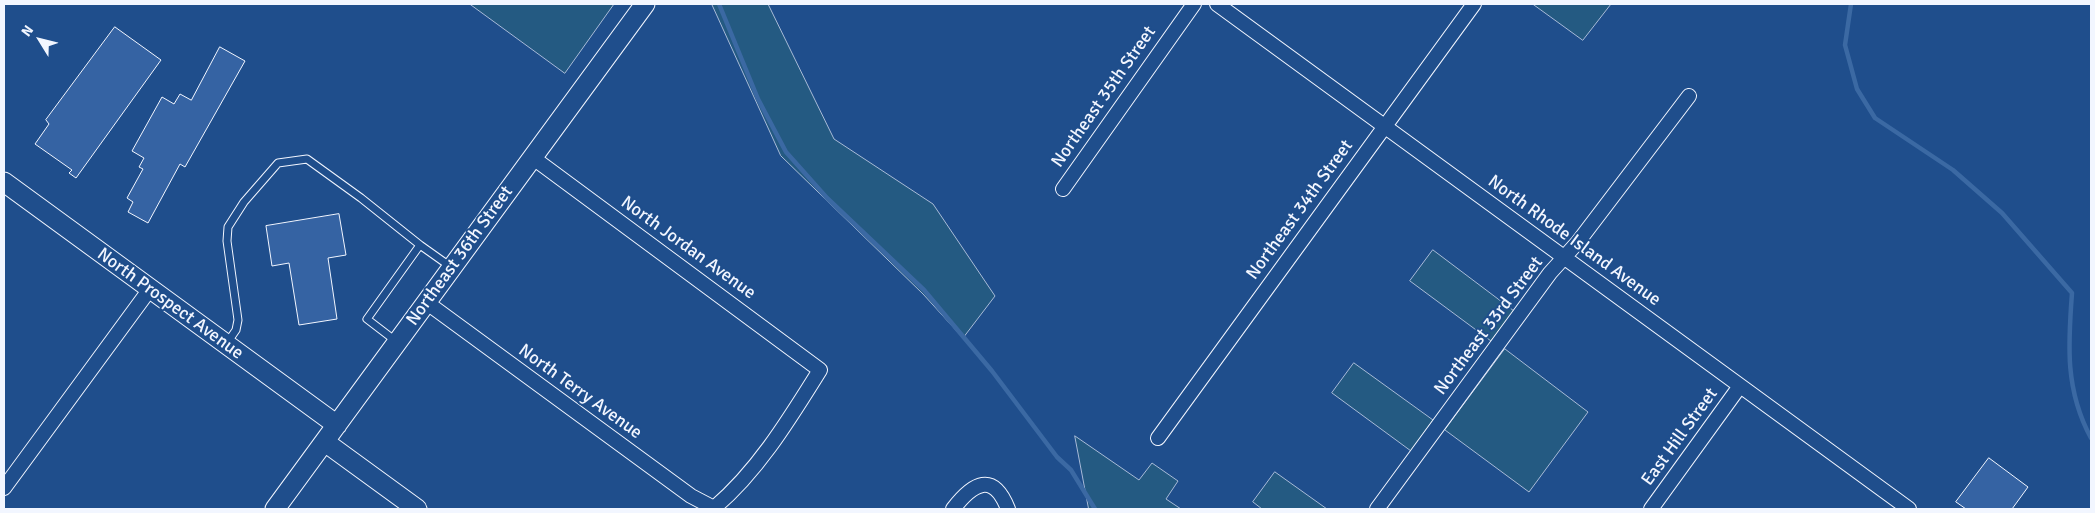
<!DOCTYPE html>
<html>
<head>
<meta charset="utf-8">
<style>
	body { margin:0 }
	#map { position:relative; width:2095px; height:513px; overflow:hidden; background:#1f4e8c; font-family:Signika,sans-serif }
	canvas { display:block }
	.frame { position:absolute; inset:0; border:5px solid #f2f6ff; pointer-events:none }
	.north { position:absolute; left:15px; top:15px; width:50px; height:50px; -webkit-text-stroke:4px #1f4e8c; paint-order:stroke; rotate:306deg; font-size:14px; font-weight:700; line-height:20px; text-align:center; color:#f2f6ff }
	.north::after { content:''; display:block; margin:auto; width:18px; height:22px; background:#f2f6ff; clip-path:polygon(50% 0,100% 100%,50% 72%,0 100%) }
</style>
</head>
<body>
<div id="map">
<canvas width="2095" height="513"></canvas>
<div class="frame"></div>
<div class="north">N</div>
</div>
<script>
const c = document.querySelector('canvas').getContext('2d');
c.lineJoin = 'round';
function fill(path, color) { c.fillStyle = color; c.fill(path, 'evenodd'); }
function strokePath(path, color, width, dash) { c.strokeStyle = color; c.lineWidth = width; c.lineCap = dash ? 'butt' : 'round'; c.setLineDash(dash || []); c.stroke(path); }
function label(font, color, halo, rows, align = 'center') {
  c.font = font + ' Signika,sans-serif'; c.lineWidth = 4; c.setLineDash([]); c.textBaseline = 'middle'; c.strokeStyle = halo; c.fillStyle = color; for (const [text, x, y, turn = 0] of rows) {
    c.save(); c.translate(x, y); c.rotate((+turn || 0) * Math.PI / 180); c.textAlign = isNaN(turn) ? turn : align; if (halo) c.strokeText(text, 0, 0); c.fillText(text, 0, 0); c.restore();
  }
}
const green = new Path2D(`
	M470,4H614L565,73Z
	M712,4H768L834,139L933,204L995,296L963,338L923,294L781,156Z
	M1533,4H1611L1583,40Z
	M1433,250L1514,311L1491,341L1410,281Z
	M1505,349L1588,412L1529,492L1445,430Z
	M1354,363L1433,420L1411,451L1332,393Z
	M1075,436L1139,480L1152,463L1178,481L1166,499L1181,509H1089Z
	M1275,472L1327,509H1262L1253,502Z`);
fill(green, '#245a82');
strokePath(green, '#a8bbd7', 1);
strokePath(new Path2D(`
	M719,4L758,99L786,152L827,198L924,290L992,371L1057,457L1071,470L1095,509
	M1851,4L1845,45L1857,89L1875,118L1953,170L2002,213L2072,293C2068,345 2065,390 2091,438`), '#3b69a3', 4.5);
const building = new Path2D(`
	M115,27L161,60L76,178L69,173L72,170L35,144L49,124L46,120Z
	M220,47L245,61L185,167L180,164L148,223L128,212L133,202L127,198L143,169L139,167L144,158L132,151L162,97L174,104L180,94L191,100Z
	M339,214L346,255L328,258L337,319L299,325L289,263L272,266L266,226Z
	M1989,458L2028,487L2012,509H1966L1956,502Z`);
fill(building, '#3563a3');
strokePath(building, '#f2f6ff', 1);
const lane = new Path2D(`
	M397,342L367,319L420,245L451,267
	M227,343L236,330L238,320L227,241L228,227L244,202L278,163L307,159L361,198L420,245`);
const street = new Path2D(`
	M1217,4L1909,509
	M1063,189L1194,4
	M426,302L691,496L714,508C758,471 790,418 820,370L532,157
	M1158,438L1474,4
	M4,488L150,289
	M953,509C973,483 993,471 1008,509
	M1377,509L1550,273L1578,242L1689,96
	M1651,509L1740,386`);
const secondary = new Path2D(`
	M4,182L337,425
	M325,442L417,509
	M275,509L645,4`);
strokePath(lane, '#f2f6ff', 9);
strokePath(street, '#f2f6ff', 16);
strokePath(secondary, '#f2f6ff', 21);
strokePath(lane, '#1f4e8c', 7);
strokePath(street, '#1f4e8c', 14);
strokePath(secondary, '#1f4e8c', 19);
label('18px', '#f2f6ff', '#1f4e8c', [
	["Northeast 35th Street",1104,97,-55],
	["Northeast 34th Street",1300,210,-54],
	["North Rhode Island Avenue",1574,241,36],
	["North Jordan Avenue",688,248,36],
	["Northeast 36th Street",460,256,-54],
	["North Prospect Avenue",170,304,36],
	["Northeast 33rd Street",1489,326,-53],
	["North Terry Avenue",580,392,36],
	["East Hill Street",1680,437,-54]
]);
</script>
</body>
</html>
